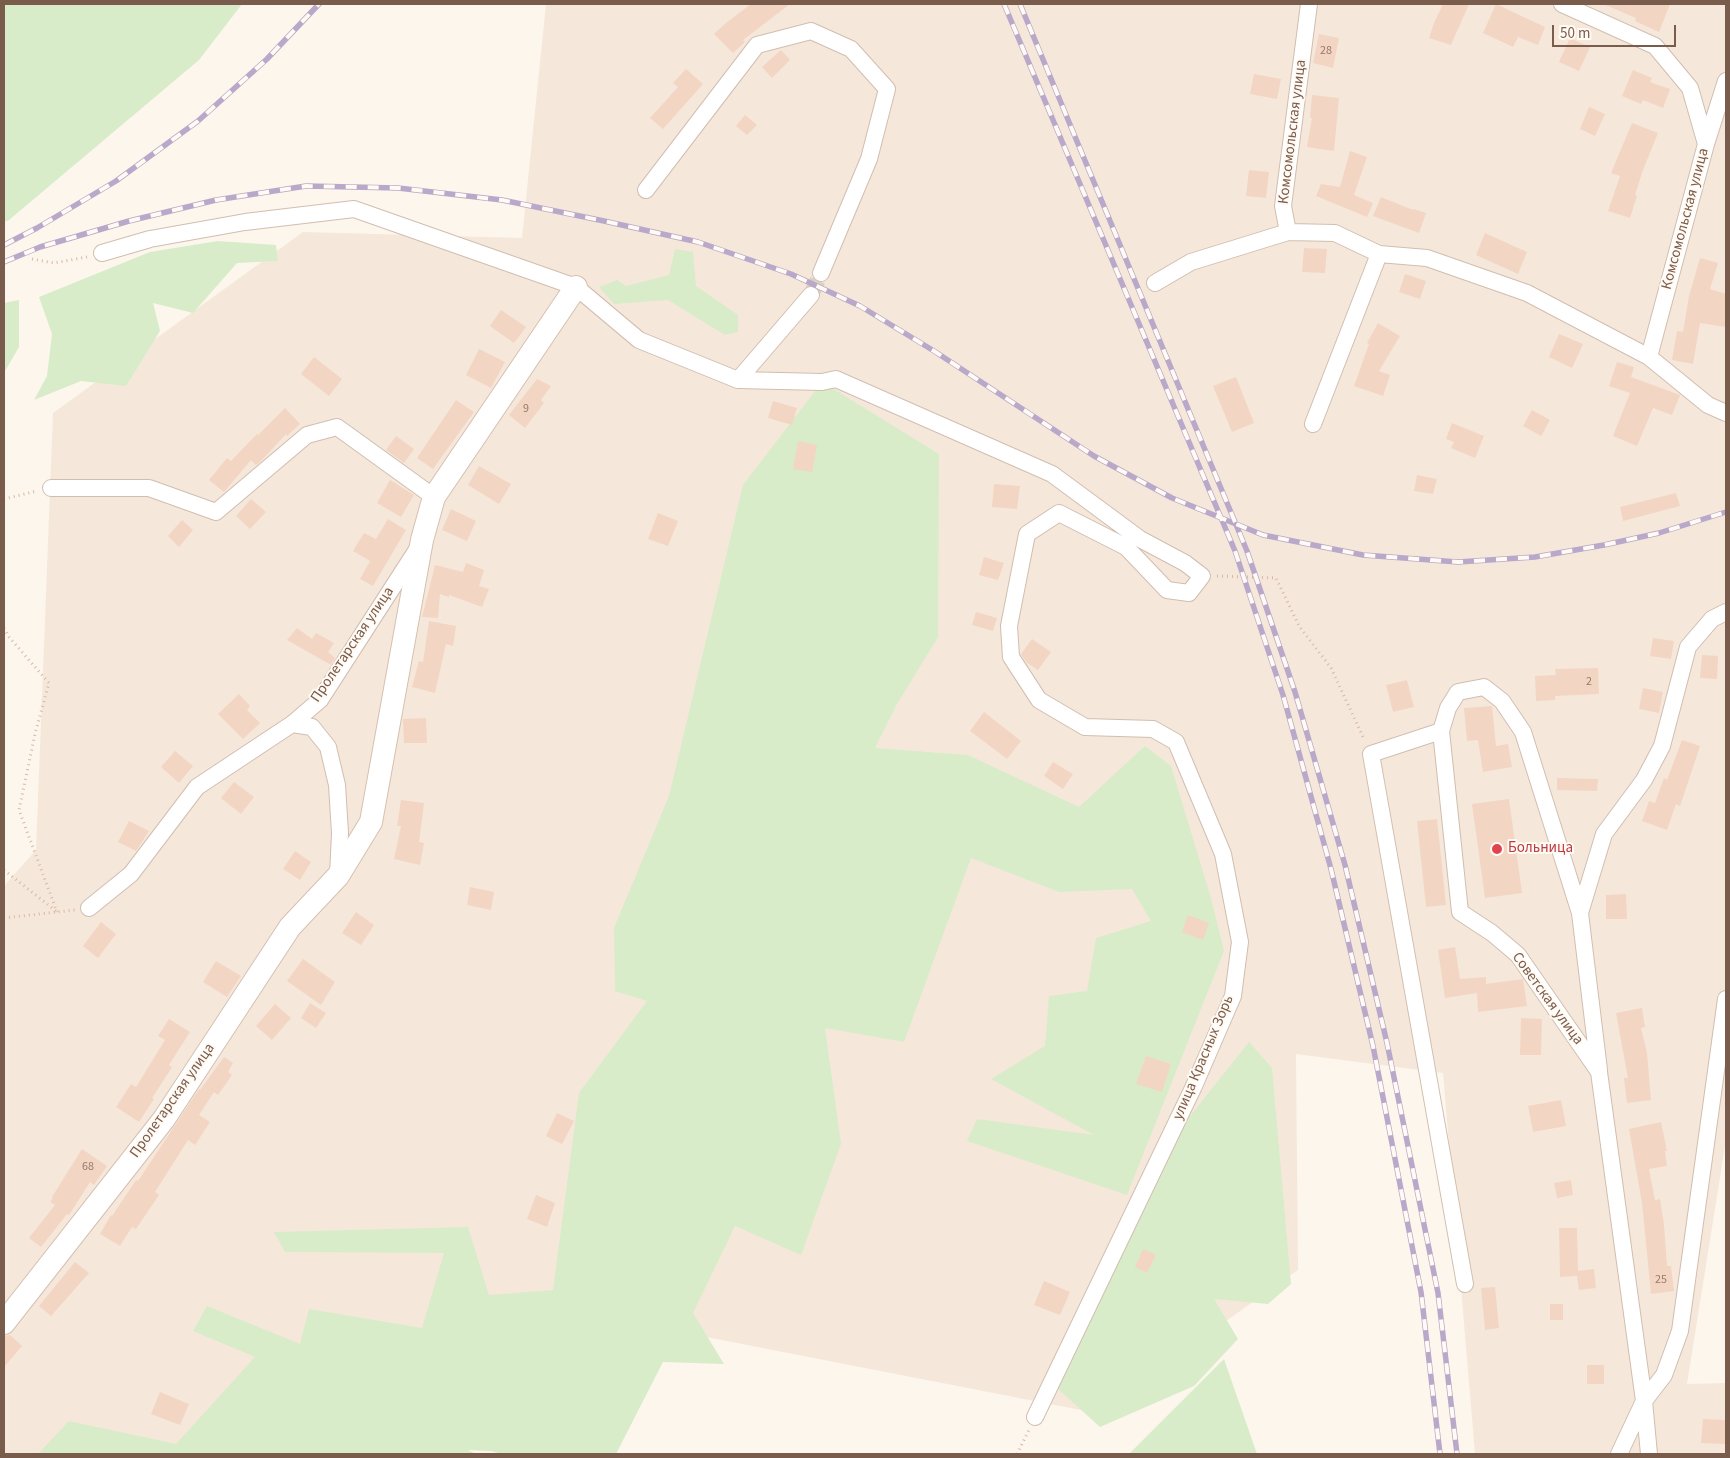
<!DOCTYPE html>
<html>
<head>
<meta charset="utf-8">
<style>
	body { margin:0 }
	#map { position:relative; width:1730px; height:1458px; overflow:hidden; background:#fdf6ec; font-family:"Source Sans 3",sans-serif }
	canvas { display:block }
	.frame { position:absolute; inset:0; border:5px solid #7a5c4d; pointer-events:none }
	.scale { position:absolute; left:1552px; top:25px; width:124px; height:22px; box-sizing:border-box; border:2px solid #7a5c4d; border-top:0; padding-left:6px; font-size:15px; line-height:18px; white-space:nowrap; color:#7a5c4d; -webkit-text-stroke:4px #fffaf3; paint-order:stroke }
</style>
</head>
<body>
<div id="map">
<canvas width="1730" height="1458"></canvas>
<div class="frame"></div>
<div class="scale">50 m</div>
</div>
<script>
const c = document.querySelector('canvas').getContext('2d');
c.lineJoin = 'round';
function fill(path, color) { c.fillStyle = color; c.fill(path, 'evenodd'); }
function strokePath(path, color, width, dash) { c.strokeStyle = color; c.lineWidth = width; c.lineCap = dash ? 'butt' : 'round'; c.setLineDash(dash || []); c.stroke(path); }
function label(font, color, halo, rows, align = 'center') {
  c.font = font + ' "Source Sans 3",sans-serif'; c.lineWidth = 4; c.setLineDash([]); c.textBaseline = 'middle'; c.strokeStyle = halo; c.fillStyle = color; for (const [text, x, y, turn = 0] of rows) {
    c.save(); c.translate(x, y); c.rotate((+turn || 0) * Math.PI / 180); c.textAlign = isNaN(turn) ? turn : align; if (halo) c.strokeText(text, 0, 0); c.fillText(text, 0, 0); c.restore();
  }
}
fill(new Path2D(`
	M546,4H1726V1140L1687,1384L1726,1383V1454H1475L1443,1073L1296,1054L1298,1270L1096,1413L557,1308L189,1454H4V886L36,850L53,413L303,232L522,238Z`), '#f5e8da');
fill(new Path2D(`
	M4,4H242L199,60L9,220L4,222Z
	M218,241L276,245L278,261L237,263L193,313L153,303L160,331L126,386L81,381L34,400L47,376L52,334L39,297L150,252Z
	M675,249L693,252L696,286L738,315V332L725,335L668,300L614,304L599,287L617,280L626,286L669,275Z
	M19,300V347L4,373V303Z
	M822,382L939,454L938,637L897,704L875,748L968,755L1079,807L1145,746L1171,766L1211,898L1224,951L1127,1195L967,1141L977,1119L1094,1135L991,1079L1045,1046L1049,996L1087,991L1096,938L1151,921L1132,889L1059,892L971,858L904,1042L825,1028L841,1144L801,1255L735,1226L693,1313L724,1364L663,1362L616,1454H502L491,1451L468,1450L476,1454H38L69,1421L176,1444L255,1357L193,1331L207,1306L300,1344L309,1309L422,1328L444,1253L285,1252L274,1232L468,1227L489,1295L553,1290L579,1093L647,1001L615,991L614,928L669,796L743,485Z
	M1249,1042L1272,1068L1291,1284L1268,1304L1214,1299L1238,1339L1194,1386L1100,1427L1057,1388L1187,1120Z
	M1224,1359L1257,1454H1129Z`), '#d8ecc9');
fill(new Path2D(`
	M751,4H790L743,40L745,42L733,53L714,34L726,23Z
	M1443,4H1469L1451,45L1429,38L1434,23Z
	M1496,4L1545,27L1538,45L1518,37L1513,47L1483,33Z
	M1603,4H1670L1659,32L1635,21L1636,18Z
	M1319,34L1339,38L1333,68L1313,63Z
	M1570,38L1590,47L1579,71L1559,62Z
	M781,50L790,60L772,78L762,67Z
	M686,69L703,84L663,129L650,118L678,87L673,83Z
	M1633,70L1652,78L1650,82L1670,89L1663,108L1643,100L1641,104L1622,96Z
	M1254,74L1281,79L1277,99L1250,94Z
	M1312,95L1339,98L1334,151L1307,147L1312,118H1310Z
	M1589,107L1605,114L1595,136L1580,129Z
	M745,115L757,125L747,135L736,126Z
	M1632,123L1658,133L1643,170L1635,195L1637,196L1630,218L1608,211L1620,176L1611,173Z
	M1350,151L1367,157L1354,195L1373,203L1367,217L1316,196L1321,184L1340,187Z
	M1249,170L1269,172L1266,198L1246,196Z
	M1381,197L1413,210L1414,209L1426,213L1419,233L1373,216Z
	M1485,233L1527,252L1518,274L1476,255Z
	M1304,248L1327,249L1325,273L1302,272Z
	M1700,258L1718,263L1710,289L1726,294V327L1700,323L1693,364L1672,360L1677,331L1683,332L1689,296Z
	M1405,274L1426,281L1420,299L1399,292Z
	M501,310L526,327L514,343L490,326Z
	M1378,323L1400,336L1379,371L1390,375L1383,396L1354,386L1369,344L1367,343Z
	M1559,334L1583,344L1572,368L1549,357Z
	M479,349L505,362L491,388L466,375Z
	M314,357L342,379L329,396L301,374Z
	M1617,362L1634,367L1631,377L1680,395L1672,415L1653,408L1637,446L1613,436L1630,393L1609,386Z
	M1236,377L1254,423L1232,432L1213,386Z
	M537,379L551,386L541,400L544,403L525,428L509,415Z
	M456,400L474,412L433,469L417,458Z
	M773,401L797,408L792,425L768,418Z
	M285,408L300,424L287,436L286,434L261,461L256,465L251,460L224,492L209,480L227,458L231,461L257,434L258,435Z
	M1532,410L1550,420L1541,436L1523,426Z
	M1452,423L1484,436L1475,458L1451,448L1454,442L1446,439Z
	M396,436L414,449L404,463L386,450Z
	M798,441L817,445L812,472L793,469Z
	M479,466L511,484L499,504L468,485Z
	M1417,475L1437,479L1433,494L1414,491Z
	M390,480L414,495L401,517L377,503Z
	M994,484L1020,486L1017,509L992,507Z
	M1676,493L1680,506L1623,521L1620,507Z
	M251,499L266,512L250,529L236,516Z
	M451,509L476,521L467,541L442,530Z
	M658,513L678,521L668,546L648,539Z
	M388,519L406,530L373,586L360,579L370,561L353,551L364,533L376,539Z
	M182,520L193,530L179,547L168,536Z
	M984,557L1004,563L998,580L979,575Z
	M466,563L484,570L479,586L489,589L482,607L449,595V597L440,594L438,618L422,617L435,565L463,572Z
	M976,612L997,618L993,631L972,625Z
	M429,621L456,626L453,646L446,644L435,693L412,687L419,661L423,662Z
	M297,628L312,639L316,633L334,643L328,652L335,658L331,665L287,640Z
	M1653,638L1674,641L1671,659L1650,656Z
	M1032,639L1051,652L1038,670L1026,662L1021,654Z
	M1702,655L1718,656L1717,679L1700,678Z
	M1598,668L1599,694L1555,696V700L1536,701L1535,676L1556,675L1555,669Z
	M1407,680L1414,707L1393,712L1386,685Z
	M1643,688L1663,692L1659,713L1639,709Z
	M239,694L250,706L247,710L260,723L243,739L218,714Z
	M1492,706L1496,746L1508,744L1512,767L1483,772L1478,740L1467,741L1464,708Z
	M984,712L1021,741L1007,759L970,731Z
	M426,718L427,743H404L403,719Z
	M1682,740L1700,746L1680,806L1676,804L1667,830L1642,821L1649,801L1655,803L1664,778L1667,780Z
	M175,751L193,766L179,783L161,767Z
	M1053,762L1073,774L1063,789L1044,776Z
	M1557,778L1598,779L1597,791L1557,790Z
	M234,782L254,797L241,814L221,798Z
	M1509,799L1522,893L1485,898L1472,804Z
	M401,800L424,803L419,842L424,843L420,865L394,859L401,826H397Z
	M1437,819L1446,905L1426,907L1417,821Z
	M129,821L149,831L136,851L118,842Z
	M295,851L311,862L300,880L283,869Z
	M470,887L494,892L491,910L467,905Z
	M1626,894L1627,919H1606V895Z
	M356,912L374,925L361,945L342,933Z
	M1188,915L1209,923L1203,940L1182,932Z
	M101,922L116,934L98,958L83,946Z
	M1455,947L1460,979L1486,977V984L1523,979L1527,1006L1478,1012L1477,993L1445,998L1438,950Z
	M303,959L335,982L321,1005L287,981Z
	M216,961L241,976L227,997L203,982Z
	M310,1003L326,1013L316,1028L301,1018Z
	M275,1004L291,1018L272,1040L256,1026Z
	M1642,1008L1645,1027L1641,1028L1647,1053L1651,1100L1627,1103L1624,1078H1628L1616,1013Z
	M1521,1018L1542,1019L1541,1055H1520Z
	M169,1019L190,1032L169,1065L172,1067L152,1098L154,1099L139,1122L116,1107L131,1084L136,1087L165,1040L158,1036Z
	M1146,1056L1171,1064L1162,1092L1136,1084Z
	M224,1057L233,1063L228,1072L232,1075L218,1095L214,1092L199,1115L210,1122L195,1145L188,1140L155,1192L159,1195L136,1229L132,1227L120,1246L100,1234L111,1215L112,1216L136,1180L138,1181L199,1089L200,1090Z
	M1561,1100L1566,1126L1533,1132L1528,1106Z
	M557,1113L574,1121L562,1144L546,1136Z
	M1661,1122L1667,1151H1665L1667,1166L1649,1169L1655,1200L1660,1199L1664,1225L1667,1266H1671L1674,1291L1651,1294L1642,1203L1629,1129Z
	M82,1149L107,1166L94,1185L90,1182L69,1215L67,1214L41,1247L29,1238L55,1205L50,1202L53,1198L52,1197Z
	M1571,1180L1573,1195L1557,1198L1554,1183Z
	M536,1195L555,1203L547,1227L527,1219Z
	M1559,1228H1577L1578,1271L1594,1269L1596,1288L1579,1290L1577,1276L1560,1277Z
	M1143,1249L1156,1255L1147,1273L1135,1267Z
	M75,1262L89,1273L51,1316L39,1306Z
	M1044,1281L1070,1292L1060,1315L1034,1305Z
	M1495,1287L1499,1328L1485,1330L1481,1288Z
	M1550,1304H1563V1320H1550Z
	M10,1335L22,1346L4,1367V1336Z
	M1587,1365H1604V1384H1587Z
	M160,1392L189,1404L180,1425L151,1414Z
	M1703,1419L1726,1420V1444L1701,1443Z`), '#f3d5c3');
strokePath(new Path2D(`
	M811,295L821,273`), '#dcd0c4', 16, [16, 8]);
const street = new Path2D(`
	M1309,4L1283,206L1288,232L1335,233L1379,254L1427,258L1527,293L1649,357L1708,405L1726,413
	M1562,4L1655,46L1690,88L1706,144
	M646,190L757,45L811,31L851,49L887,89L869,159L821,273
	M102,253L150,239L245,222L354,209L576,287L639,340L738,380L822,382L836,379L1052,474L1140,539L1185,563L1202,576L1189,593L1167,590L1126,547L1059,513L1027,534L1009,626L1011,657L1039,700L1085,727L1153,729L1176,742L1223,854L1240,942L1233,996L1194,1086L1035,1417
	M1155,283L1191,262L1288,232
	M1649,357L1706,144L1726,81
	M738,380L811,295
	M1313,424L1379,254
	M51,488H149L216,512L307,435L337,427L434,497
	M292,724L312,727L328,747L337,785L340,833L338,876
	M1441,731L1371,754L1465,1284
	M89,908L131,874L197,787L292,724L320,700L418,548
	M1580,913L1523,732L1502,701L1484,687L1458,692L1448,708L1441,731L1460,912L1492,933L1518,955L1599,1072L1644,1401L1649,1454
	M1599,1070L1580,913L1604,834L1644,780L1662,746L1688,647L1712,619L1726,612
	M1619,1454L1644,1401L1664,1375L1680,1331L1726,999`);
const secondary = new Path2D(`
	M4,1323L164,1119L290,927L338,876L371,822L422,540L434,497L576,287`);
strokePath(street, '#d1beb0', 18);
strokePath(secondary, '#d6c0b0', 24);
strokePath(new Path2D(`
	M32,259L54,263L87,257
	M4,499L37,491
	M1217,576L1276,578L1299,626L1331,668L1364,739
	M4,628L9,637L49,683L35,734L19,810L57,912
	M4,870L56,911
	M4,918L75,910
	M1017,1454L1029,1430`), '#d9b8a5', 3, [1, 4]);
strokePath(street, '#fff', 16);
strokePath(secondary, '#fff', 22);
const rail = new Path2D(`
	M1004,4L1235,551L1283,695L1331,869L1373,1046L1421,1292L1440,1454
	M1020,4L1247,551L1295,692L1345,865L1387,1043L1438,1293L1457,1454
	M4,245L37,228L116,181L198,121L267,59L319,4
	M4,262L40,247L129,221L216,200L306,186L398,188L502,200L604,221L698,242L791,274L860,306L934,351L1094,456L1172,498L1263,535L1363,555L1458,562L1535,557L1604,545L1659,533L1726,512`);
strokePath(rail, '#b9a8c9', 5.5);
strokePath(rail, '#fffaf3', 4, [11]);
for (const [x, y, r, color] of [
	[1497,849,6,"#e0444e"]
]) { const dot = new Path2D(); dot.arc(x, y, r, 0, 2 * Math.PI); c.fillStyle = color; c.fill(dot); strokePath(dot, '#fffaf3', 2); }
label('12px', '#987a6a', null, [
	["28",1326,51],
	["9",526,409],
	["2",1589,682],
	["68",88,1167],
	["25",1661,1280]
]);
label('15px', '#7a5c4d', '#fffaf3', [
	["Комсомольская улица",1293,132,-83],
	["Комсомольская улица",1686,219,-75],
	["Пролетарская улица",353,645,-56],
	["Советская улица",1547,999,54],
	["улица Красных Зорь",1204,1058,-67],
	["Пролетарская улица",173,1101,-55]
]);
label('15px', '#be3a42', '#fffaf3', [
	["Больница",1508,849]
], 'left');
</script>
</body>
</html>
